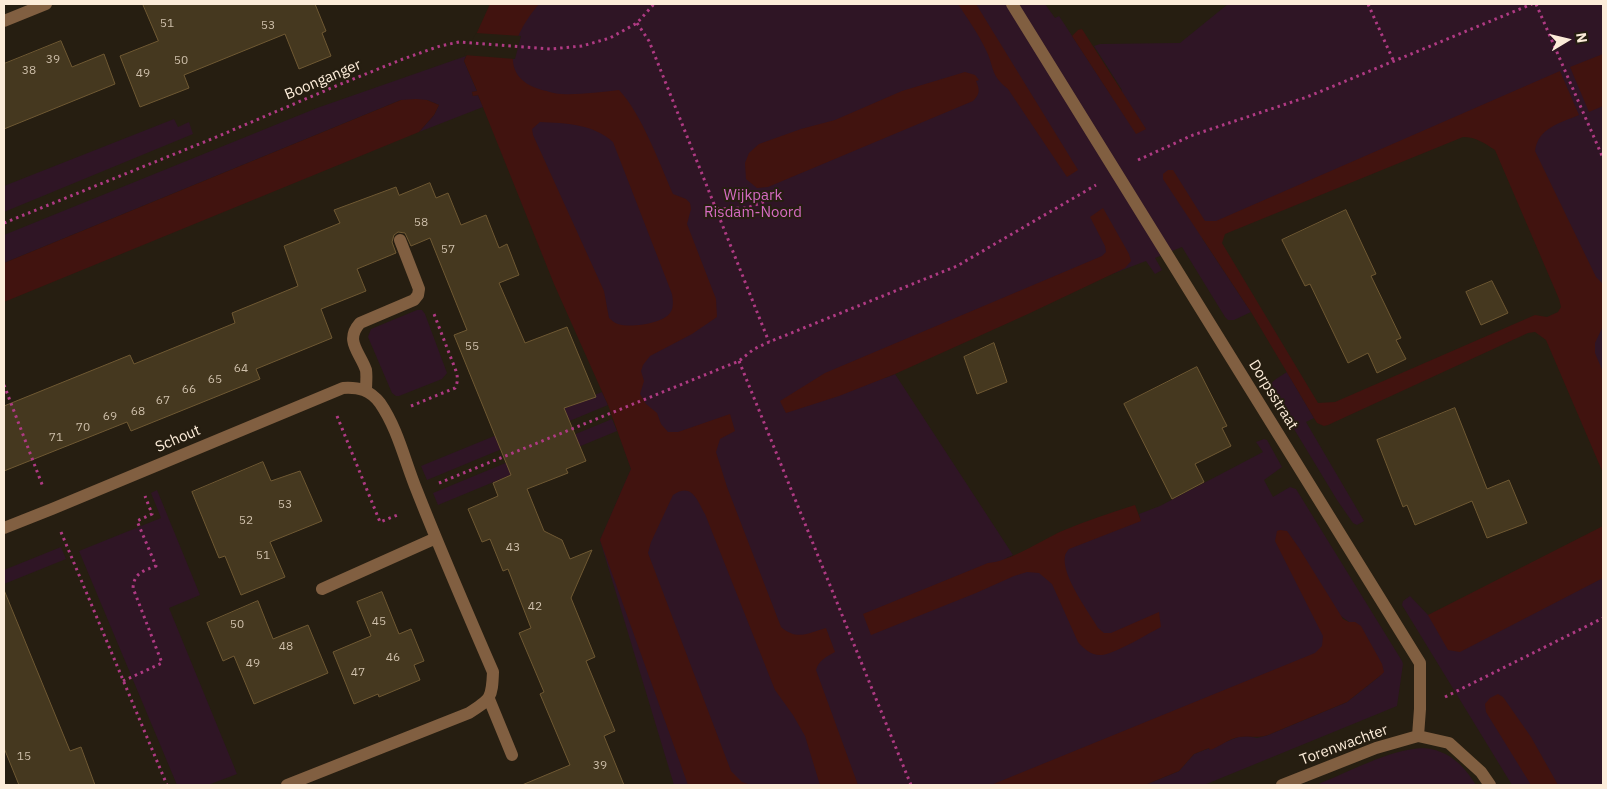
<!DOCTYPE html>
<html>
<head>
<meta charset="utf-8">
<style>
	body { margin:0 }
	#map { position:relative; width:1607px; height:789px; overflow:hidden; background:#261e11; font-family:"IBM Plex Sans",sans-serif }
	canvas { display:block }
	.frame { position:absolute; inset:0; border:5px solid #fcecd9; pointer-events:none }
	.north { position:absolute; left:1542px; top:15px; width:50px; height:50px; -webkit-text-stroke:4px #261e11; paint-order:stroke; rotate:81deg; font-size:14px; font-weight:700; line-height:20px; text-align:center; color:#fcecd9 }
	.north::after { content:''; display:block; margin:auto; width:18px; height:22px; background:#fcecd9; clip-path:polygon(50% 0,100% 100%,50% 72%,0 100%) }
</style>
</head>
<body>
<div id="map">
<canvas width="1607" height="789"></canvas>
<div class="frame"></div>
<div class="north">N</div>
</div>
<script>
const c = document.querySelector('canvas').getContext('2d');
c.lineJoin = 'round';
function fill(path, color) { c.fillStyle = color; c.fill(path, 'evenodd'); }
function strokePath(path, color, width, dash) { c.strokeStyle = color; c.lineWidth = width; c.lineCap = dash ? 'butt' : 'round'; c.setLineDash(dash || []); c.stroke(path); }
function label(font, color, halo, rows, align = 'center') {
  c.font = font + ' "IBM Plex Sans",sans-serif'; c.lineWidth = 4; c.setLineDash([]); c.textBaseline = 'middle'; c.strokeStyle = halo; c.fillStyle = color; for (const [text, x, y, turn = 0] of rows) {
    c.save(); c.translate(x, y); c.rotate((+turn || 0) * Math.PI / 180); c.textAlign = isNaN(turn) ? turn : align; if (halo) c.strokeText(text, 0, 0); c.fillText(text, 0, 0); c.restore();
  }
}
fill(new Path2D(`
	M517,4H1045L1055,18L1059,16L1113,98L1122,90L1094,46L1100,44L1180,43L1228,4H1603V435L1575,303L1494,112L1202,238L1251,312L1234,320H1228L1225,317L1182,247L1155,258L1162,270L1155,274L1146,261L876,364L885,378L895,374L1013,555L1004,559L1140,518L1139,514L1160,506L1263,452L1256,442L1264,439L1267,440L1282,467L1264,480L1273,497L1290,487L1296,489L1402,661L1403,664L1397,706L1204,785H1145L1179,771L1194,754L1238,737L1247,736L1257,738L1268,735L1347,702L1381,675L1355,622H1349L1341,616L1361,658L1093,785H674L600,540L631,469L496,79Z
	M466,56L464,61L477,91L472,92L473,96L478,95L483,107L419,132L434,115L439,105L427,100H401L4,263V235L317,108Z
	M174,119L178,127L189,122L193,134L4,212V186Z
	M417,310H422L425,314L447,373L442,379L399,396H396L392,393L368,337L371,329Z
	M1287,372L1314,418L1306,422L1364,521L1357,525L1353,523L1337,500L1268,386L1276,379Z
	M602,392L608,405L427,480L421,466Z
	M612,419L617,431L438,505L433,493Z
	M157,490L200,595L169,608L237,774L208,785H177L79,551L161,518L151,493Z
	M1603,537V785H1512L1402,605L1403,601L1410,596L1428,615Z
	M61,547L66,559L4,584V570Z
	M1423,748C1448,750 1463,764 1476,785H1316C1347,773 1390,749 1423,748Z`), '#2f1525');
fill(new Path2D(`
	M490,4H539C516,31 493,76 542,90C548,91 555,94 561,94C580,95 600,92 619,90C641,113 660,164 673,194L686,199L690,203L691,209L687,224L716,299L717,317L692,334L650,356L643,365L641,371L644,381L640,394L646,404L657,413L661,424L668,432H678L730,414L735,431L720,439L716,452L727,487L781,627C797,641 808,633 826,628L835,652C826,657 819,660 816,670L858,785H820L805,736L793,715L775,690L705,514C697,500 692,482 673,495L651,542L648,553L731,771L742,782L751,785H688L600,540L631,469L608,405L554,284L478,95L473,96L472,92L477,91L464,61ZM540,122C566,123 593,124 613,142L672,294C673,301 674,308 670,313C662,324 630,328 618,324C614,323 612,320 609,318L604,291L533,135L532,129Z
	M958,4H976L1078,170L1067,177L1008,89C989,74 995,67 985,48C978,33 967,18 958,4Z
	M1082,29L1146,129L1136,134L1072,36L1078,30Z
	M1603,54V106L1589,112L1570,67Z
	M1560,71L1579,115C1560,123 1538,128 1535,151L1596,277L1603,284V326L1595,343V353L1603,372V473L1546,340L1535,332L1528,333L1328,425L1324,426L1317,423L1251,312L1163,179V174L1168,170H1173L1205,221H1216ZM1463,137C1476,137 1484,143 1495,150L1559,299L1561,307L1558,312L1547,317L1535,315L1335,402L1318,403L1222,243L1225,234Z
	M965,72L975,75L979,80L976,81C980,90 980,94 973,101L768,187L757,188L746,179L745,163L749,153L759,144L801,129L835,120L902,91Z
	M416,99L427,100L439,105L434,115L419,132L4,302V263L401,100Z
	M1103,208L1129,254L1131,261L1125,268L1028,314L895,374L839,396L786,413L780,401L825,373L1102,256L1106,252L1105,246L1090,217Z
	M1135,505L1141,521L1069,549C1068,550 1065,554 1065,556C1061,575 1088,611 1098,628L1104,633H1111L1159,612L1161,627C1147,634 1117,653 1102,655C1092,656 1084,649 1078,642L1052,584L1039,573L1027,572L1014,576L976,593L871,635L863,614L988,563C1009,562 1042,540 1062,531C1086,521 1110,513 1135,505Z
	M1603,526V578L1460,652L1448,650L1428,615Z
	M1280,530L1287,531L1299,548L1343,619L1349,622H1355L1361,626L1382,664L1384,672L1381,675L1347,702L1268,735C1255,739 1251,735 1239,737C1228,739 1221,746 1210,750L1209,748L1194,754L1179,771L1145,785H991L1315,653L1322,646L1323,636L1275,541L1277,531Z
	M1498,694L1503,697L1531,737L1558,785H1531L1486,712L1485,704L1490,698Z`), '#41130f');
fill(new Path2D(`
	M476,33L521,36L515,59L464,55Z`), '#261e11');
const building = new Path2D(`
	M143,4H315L326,31L322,33L331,56L299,69L285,34L184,75L189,88L140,107L120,56L158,41Z
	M61,41L72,67L104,54L115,84L4,129V64Z
	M430,183L436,198L448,193L461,225L486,215L499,248L507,244L519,275L499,283L525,343L567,327L596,397L564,408L586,461L566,469L568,473L527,489L544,531L562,540L570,559L592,550L571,598L595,657L586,661L615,731L604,736L624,785H522L570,765L540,694L544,692L519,633L531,628L508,569L503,571L490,539L482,542L468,509L498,496L493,483L511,475L454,335L467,330L430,238L411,246L405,233L398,232L394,235L392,242L396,253L357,269L366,291L321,309L332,338L256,369L260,379L131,431L127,422L4,471V406L130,355L134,364L235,323L232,313L298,286L284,246L340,223L334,210L396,187L399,195Z
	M1346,210L1376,274L1371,276L1401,338L1396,340L1406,359L1377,373L1368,353L1348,363L1310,284L1305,286L1282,240Z
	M1492,281L1508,313L1481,325L1466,292Z
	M994,343L1007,382L977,394L964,357Z
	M1197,367L1227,426L1222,428L1231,446L1195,464L1204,482L1172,499L1124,404Z
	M1455,408L1487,489L1509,480L1527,523L1487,538L1472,501L1415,525L1407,505L1403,507L1377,440Z
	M263,462L271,481L300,471L322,521L270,542L285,577L241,595L225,556L219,558L192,492Z
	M4,590L70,751L81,747L95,785H19L4,748Z
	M382,592L399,634L411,629L424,661L414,665L420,680L379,697L378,694L354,704L333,652L371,636L357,602Z
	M258,601L273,639L308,625L328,673L254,704L234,656L223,661L207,623Z`);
fill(building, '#45381f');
strokePath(building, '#6f5933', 1);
strokePath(new Path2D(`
	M1368,4L1394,62
	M1536,4L1603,158
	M637,23L649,41L769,342
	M1138,160L1193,135L1307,97L1532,4
	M717,209L747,208L774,198
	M4,223L214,138L336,86L403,59L440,46L459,42L551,49L582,46L610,38L637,23L654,4
	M739,361L911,785
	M4,385L43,487
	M411,406L455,388C458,382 458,378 456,371L434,314
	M337,416L380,522L400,514
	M439,483L739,361L754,349L769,342L957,266L1096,185
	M61,532L167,785
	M123,681L162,663L133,588C134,573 143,571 156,566L137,521L152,514L145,496
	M1445,697L1603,618`), '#af3a83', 3, [2.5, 4]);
strokePath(new Path2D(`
	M1012,4L1420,663V709L1418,736
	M4,21L46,4
	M366,390C366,384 367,376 366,370C360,352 344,341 360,323L414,300L418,295L419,289L400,240
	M4,528L52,509L343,388C359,387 370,390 380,403C398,429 405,462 417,491C441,552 467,612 493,672C492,698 491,699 469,713L287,785
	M322,589L436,538
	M489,699L512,755
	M1282,785L1376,748L1418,736L1449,743L1481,772L1490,785`), '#815f41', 12);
label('12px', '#cebfaa', null, [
	["51",167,24],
	["53",268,26],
	["39",53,60],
	["50",181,61],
	["38",29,71],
	["49",143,74],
	["58",421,223],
	["57",448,250],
	["55",472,347],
	["64",241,369],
	["65",215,380],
	["66",189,390],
	["67",163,401],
	["68",138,412],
	["69",110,417],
	["70",83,428],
	["71",56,438],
	["53",285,505],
	["52",246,521],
	["43",513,548],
	["51",263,556],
	["42",535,607],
	["45",379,622],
	["50",237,625],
	["48",286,647],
	["46",393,658],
	["49",253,664],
	["47",358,673],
	["15",24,757],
	["39",600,766]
]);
label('15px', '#fcecd9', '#261e11', [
	["Boonganger",323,80,-23],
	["Dorpsstraat",1273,395,58],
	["Schout",178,439,-23],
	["Torenwachter",1344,745,-20]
]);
label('15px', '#d66bc2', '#261e11', [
	["Wijkpark",753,196],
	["Risdam-Noord",753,213]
]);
</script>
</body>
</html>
